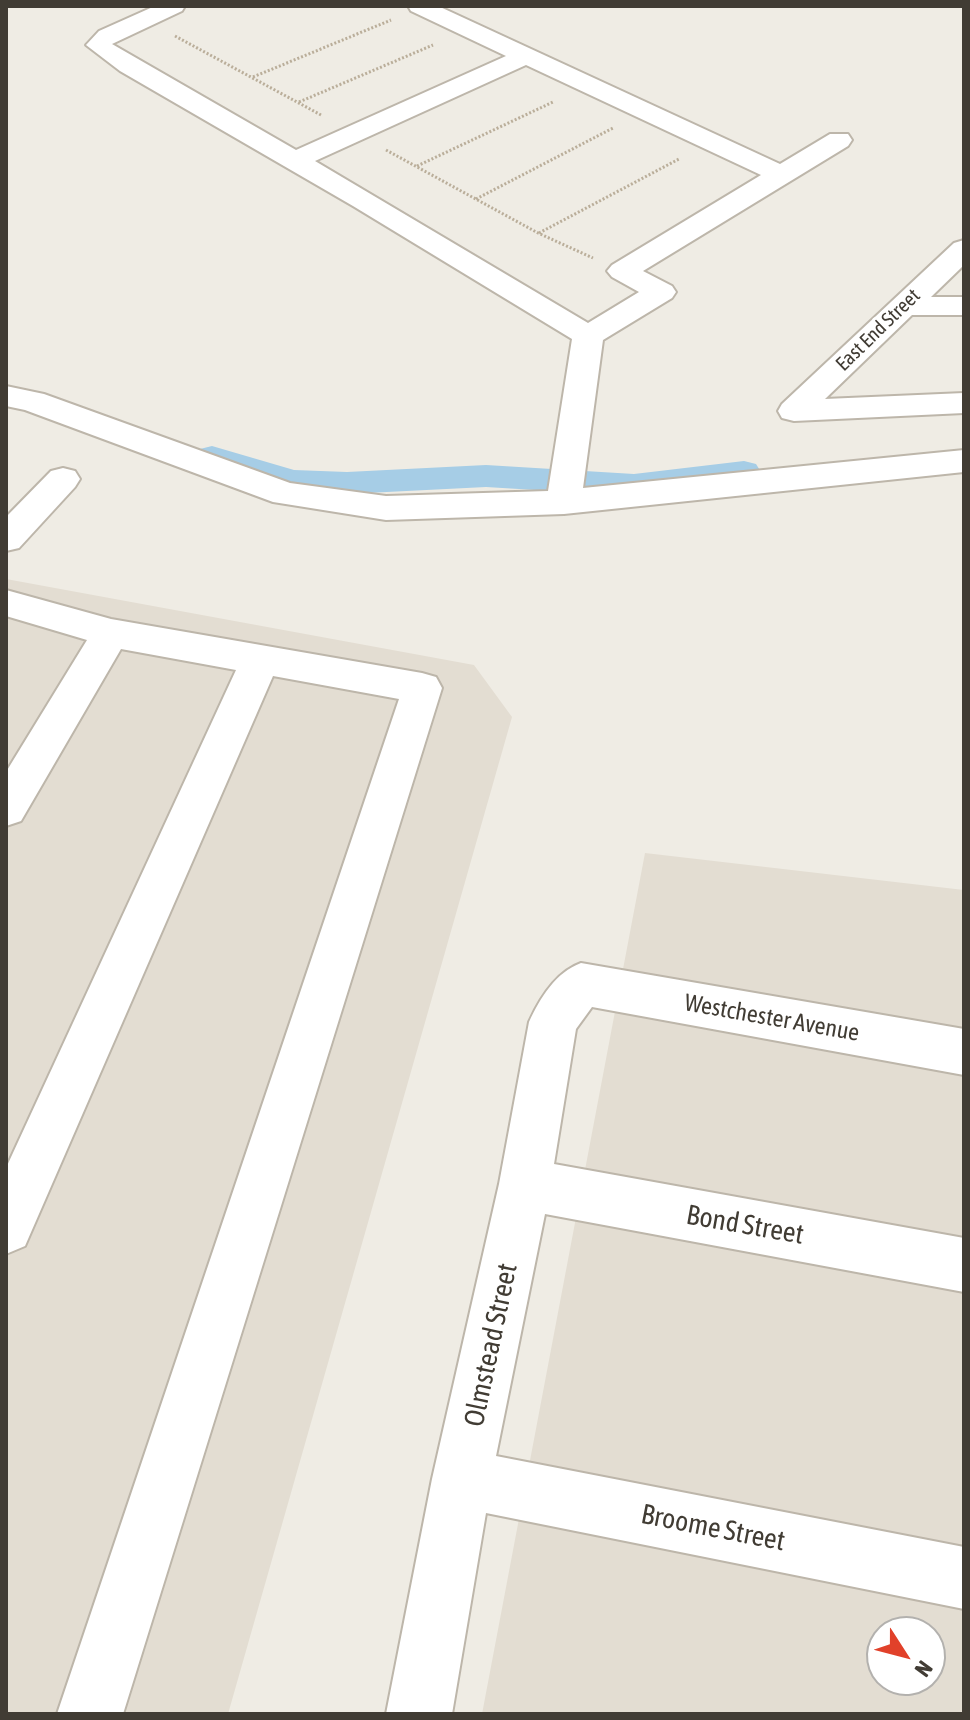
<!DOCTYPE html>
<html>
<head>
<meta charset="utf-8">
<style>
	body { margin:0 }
	#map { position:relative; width:970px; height:1720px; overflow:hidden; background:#efece4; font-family:"Asap Condensed",sans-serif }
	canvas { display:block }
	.frame { position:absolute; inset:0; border:8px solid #413c34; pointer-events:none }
	.north { position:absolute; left:866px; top:1616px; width:80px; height:80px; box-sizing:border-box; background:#fff; border:2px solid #b3b1ae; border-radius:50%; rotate:126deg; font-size:22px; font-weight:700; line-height:32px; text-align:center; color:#413c34 }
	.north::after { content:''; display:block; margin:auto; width:28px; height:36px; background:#e1412a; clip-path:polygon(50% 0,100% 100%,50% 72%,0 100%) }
</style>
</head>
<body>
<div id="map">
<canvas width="970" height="1720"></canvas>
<div class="frame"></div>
<div class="north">N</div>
</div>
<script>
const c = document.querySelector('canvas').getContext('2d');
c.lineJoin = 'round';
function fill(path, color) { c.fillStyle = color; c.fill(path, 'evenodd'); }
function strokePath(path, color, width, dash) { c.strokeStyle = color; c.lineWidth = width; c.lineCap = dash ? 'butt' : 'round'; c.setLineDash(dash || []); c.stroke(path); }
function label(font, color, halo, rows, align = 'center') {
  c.font = font + ' "Asap Condensed",sans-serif'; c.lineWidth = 6; c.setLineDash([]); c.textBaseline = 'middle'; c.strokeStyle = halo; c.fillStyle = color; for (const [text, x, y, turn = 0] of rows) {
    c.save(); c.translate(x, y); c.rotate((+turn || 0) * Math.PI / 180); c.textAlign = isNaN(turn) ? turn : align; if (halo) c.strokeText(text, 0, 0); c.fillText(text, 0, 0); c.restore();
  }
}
fill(new Path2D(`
	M6,579L474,665L512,717L228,1714H6Z
	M645,853L964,890V1714H482ZM882,1632H930V1680H882Z`), '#e3ddd2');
fill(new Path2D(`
	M212,446L294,470L347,472L486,465L634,474L744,461L756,464L761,472L756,480L744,483L634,496L486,487L347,494L294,492L242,480L200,465L195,457L200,449Z`), '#a6cde6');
const minor = new Path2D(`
	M155,6H185L182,11L112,44L296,150L506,56L411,11L408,6H438L780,164L830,134H848L852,140L848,146L643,271L672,286L676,292L672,298L603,340L583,488L964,450V472L564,514L386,520L273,502L25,410L6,406V386L44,394L290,483L386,496L548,491L572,339L353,206L120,71L86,45L99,31ZM526,65L761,175L612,265L607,271L612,277L639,292L588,323L315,161Z
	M964,240V265L931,297H964V315H912L825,399L964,393V413L794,421L782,418L778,411L782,404L954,243Z
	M63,468L75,471L80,479L75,487L19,548L6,551V517L51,471Z
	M6,590L111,619L422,673L436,677L442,688L123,1714H57L399,699L273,676L25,1246L6,1254V1168L236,670L121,649L21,821L6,826V772L87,640L6,616Z
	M581,963L964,1029V1075L592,1007L576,1029L554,1164L964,1238V1292L545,1214L496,1456L964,1547V1609L486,1513L452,1714H386L432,1479L499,1184L529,1022C540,998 556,972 581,963Z`);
strokePath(minor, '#bdb6aa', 4);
strokePath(new Path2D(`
	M175,36L321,115
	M253,77L391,20
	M299,102L433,45
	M386,150L538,233L593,258
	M417,166L553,102
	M476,199L613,128
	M539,233L679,159`), '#baae9a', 3, [2, 2]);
fill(minor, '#fff');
label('20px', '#413c34', '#fff', [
	["East End Street",878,330,-44]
]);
label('24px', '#413c34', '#fff', [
	["Westchester Avenue",772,1018,10]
]);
label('28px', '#413c34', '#fff', [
	["Bond Street",745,1225,10],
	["Olmstead Street",491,1345,-78],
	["Broome Street",713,1528,11]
]);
</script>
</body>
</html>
